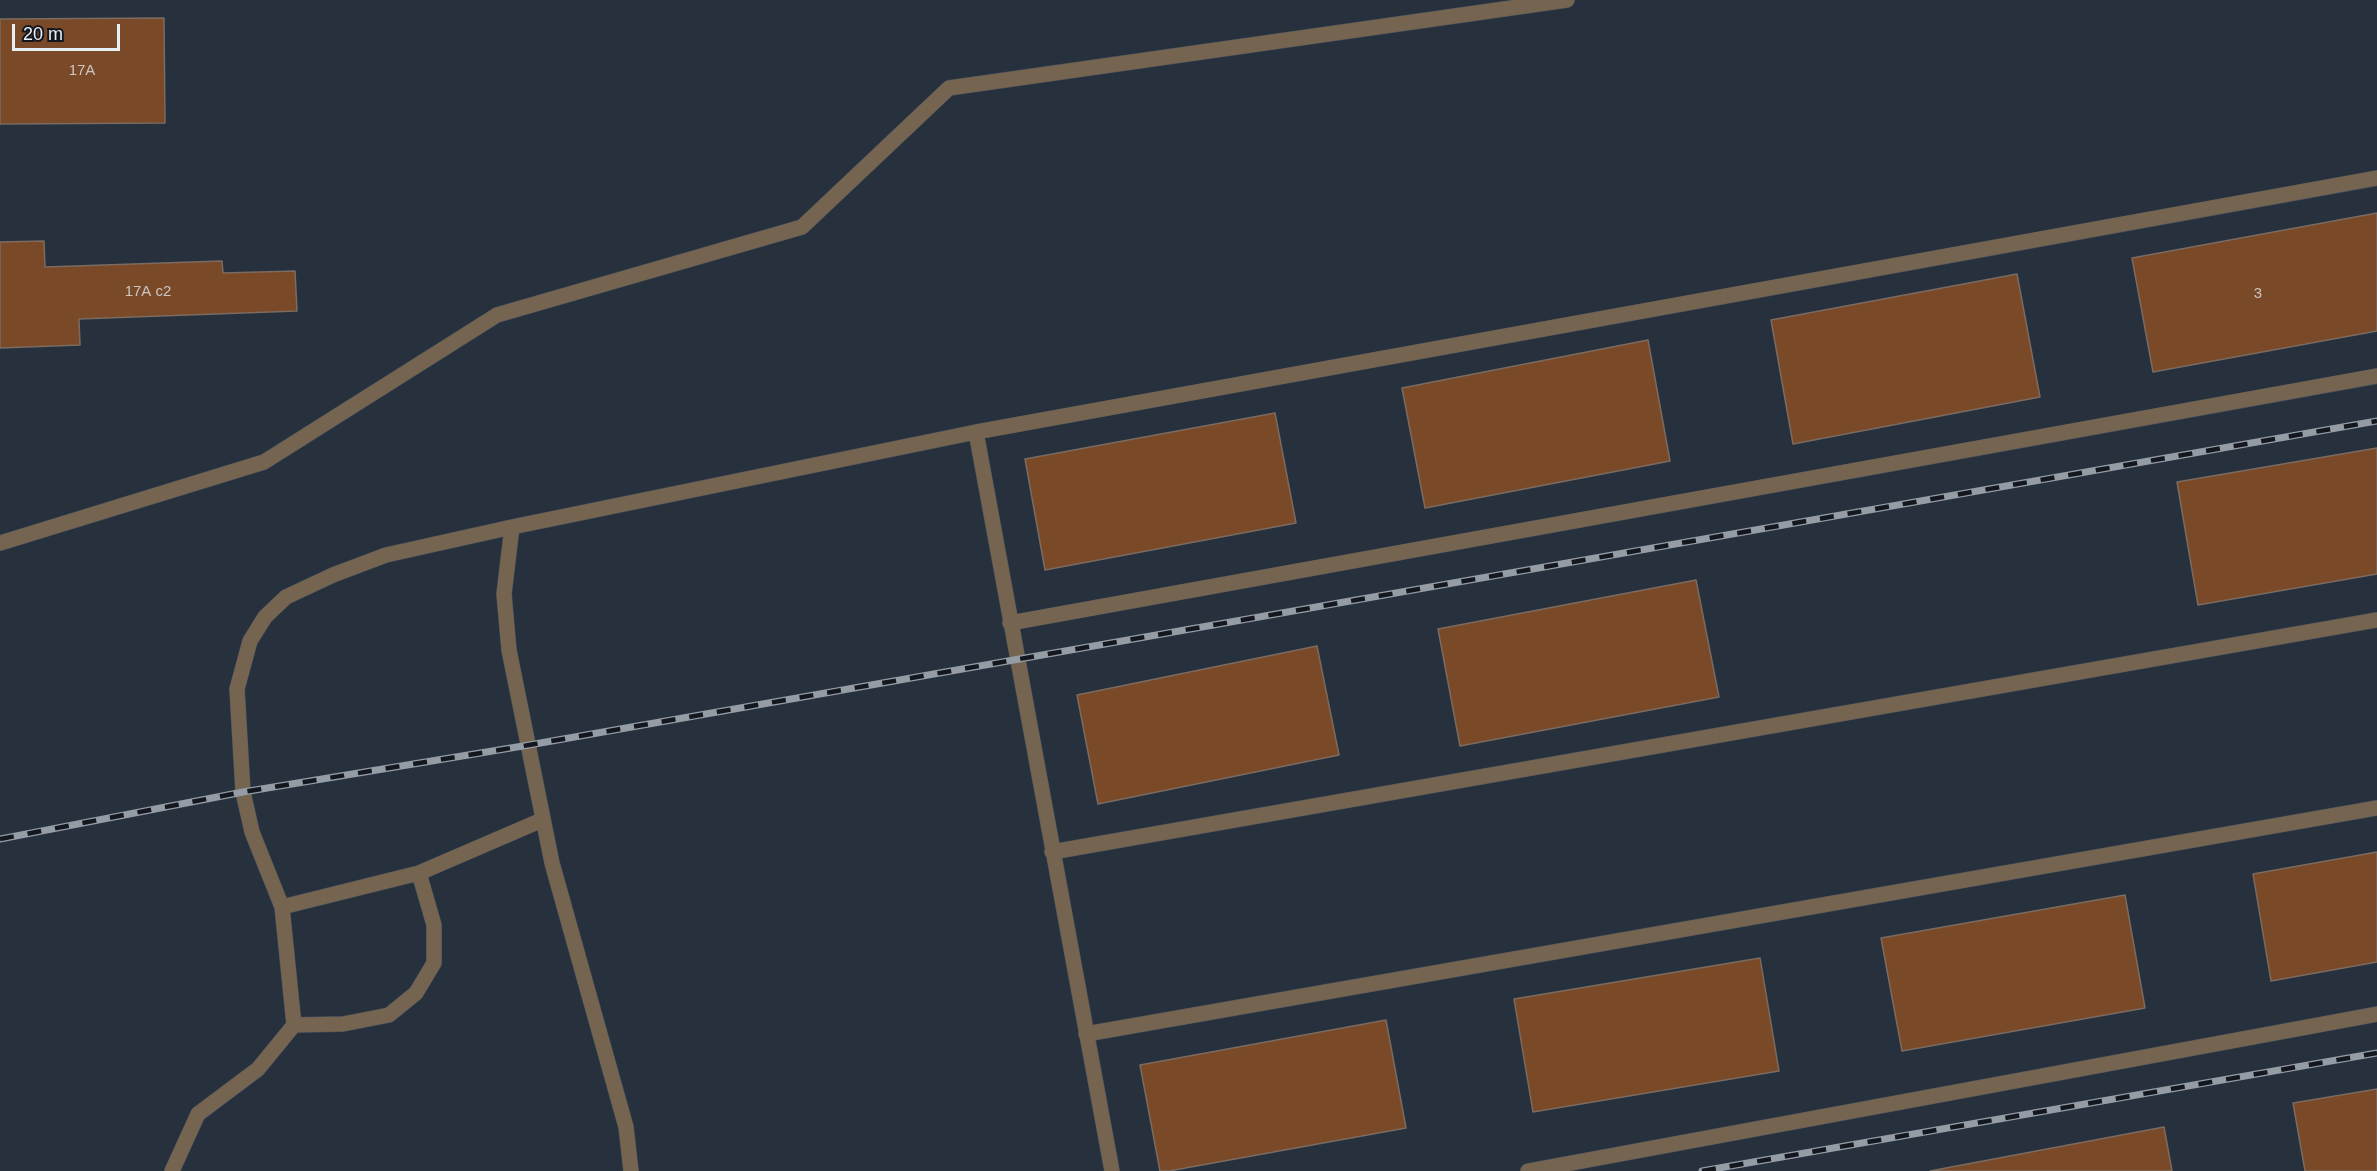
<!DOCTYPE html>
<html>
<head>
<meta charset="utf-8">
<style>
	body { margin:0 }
	#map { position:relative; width:2377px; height:1171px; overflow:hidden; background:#27313d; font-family:Helvetica,sans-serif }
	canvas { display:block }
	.scale { position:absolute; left:12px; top:24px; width:108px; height:27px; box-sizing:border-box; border:3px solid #e7eef6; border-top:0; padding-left:8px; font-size:18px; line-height:21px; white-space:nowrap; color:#e7eef6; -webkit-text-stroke:4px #14181e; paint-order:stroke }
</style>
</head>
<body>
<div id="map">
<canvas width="2377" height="1171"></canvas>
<div class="scale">20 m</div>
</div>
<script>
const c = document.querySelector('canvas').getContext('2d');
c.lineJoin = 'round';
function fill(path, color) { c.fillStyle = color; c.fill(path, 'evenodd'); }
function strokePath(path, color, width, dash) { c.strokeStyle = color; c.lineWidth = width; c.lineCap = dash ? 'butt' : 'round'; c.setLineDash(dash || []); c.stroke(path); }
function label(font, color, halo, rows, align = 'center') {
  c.font = font + ' Helvetica,sans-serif'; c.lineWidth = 5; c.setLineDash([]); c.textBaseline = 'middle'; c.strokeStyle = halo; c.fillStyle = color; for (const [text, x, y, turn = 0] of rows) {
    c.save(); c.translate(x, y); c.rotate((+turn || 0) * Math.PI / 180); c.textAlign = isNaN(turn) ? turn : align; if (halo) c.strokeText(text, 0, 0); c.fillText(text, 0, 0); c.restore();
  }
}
const building = new Path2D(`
	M164,18L165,123L0,124V19Z
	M2377,213V331L2153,372L2132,258Z
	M44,241L45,267L222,261L223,273L295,271L297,311L79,319L80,345L0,348V242Z
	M2017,274L2040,397L1793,444L1771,320Z
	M1648,340L1670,461L1425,508L1402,388Z
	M1275,413L1296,523L1045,570L1025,459Z
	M2377,448V574L2198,605L2177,482Z
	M1696,580L1719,697L1460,746L1438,629Z
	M1317,646L1339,755L1098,804L1077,695Z
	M2377,852V962L2271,981L2253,874Z
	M2125,895L2145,1008L1902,1051L1881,938Z
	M1760,958L1779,1071L1533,1112L1514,999Z
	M1386,1020L1406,1128L1169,1171H1160L1140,1065Z
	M2377,1089V1171H2305L2293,1103Z
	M2164,1127L2172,1171H1930Z`);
fill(building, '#7a4928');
strokePath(building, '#7b6b61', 1.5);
const lane = new Path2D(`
	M512,527L504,594L509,650L552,863L626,1127L631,1171
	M0,543L264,462L497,315L802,227L949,88L1567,0
	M1010,623L2377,376
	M1052,852L2377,620
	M282,907L419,873L542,820
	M294,1025L343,1024L389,1015L416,993L434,963V925L419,873
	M1086,1034L2377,808
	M172,1171L198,1114L258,1069L294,1025L282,907L252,832L243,792L237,689L250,641L265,617L286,597L333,575L386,555L512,527L976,432
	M1112,1171L976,432L2377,178
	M1528,1171L2377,1014`);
strokePath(lane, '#464f5b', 16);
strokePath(lane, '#746450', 15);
const rail = new Path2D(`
	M0,839L243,792L529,745L2377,421
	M1702,1171L2377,1053`);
strokePath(rail, '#949ca6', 7);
strokePath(rail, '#14181e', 4.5, [14]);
label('15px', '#ccc5c2', null, [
	["17А",82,71],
	["17А с2",148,292],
	["3",2258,294]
]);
</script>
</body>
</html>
